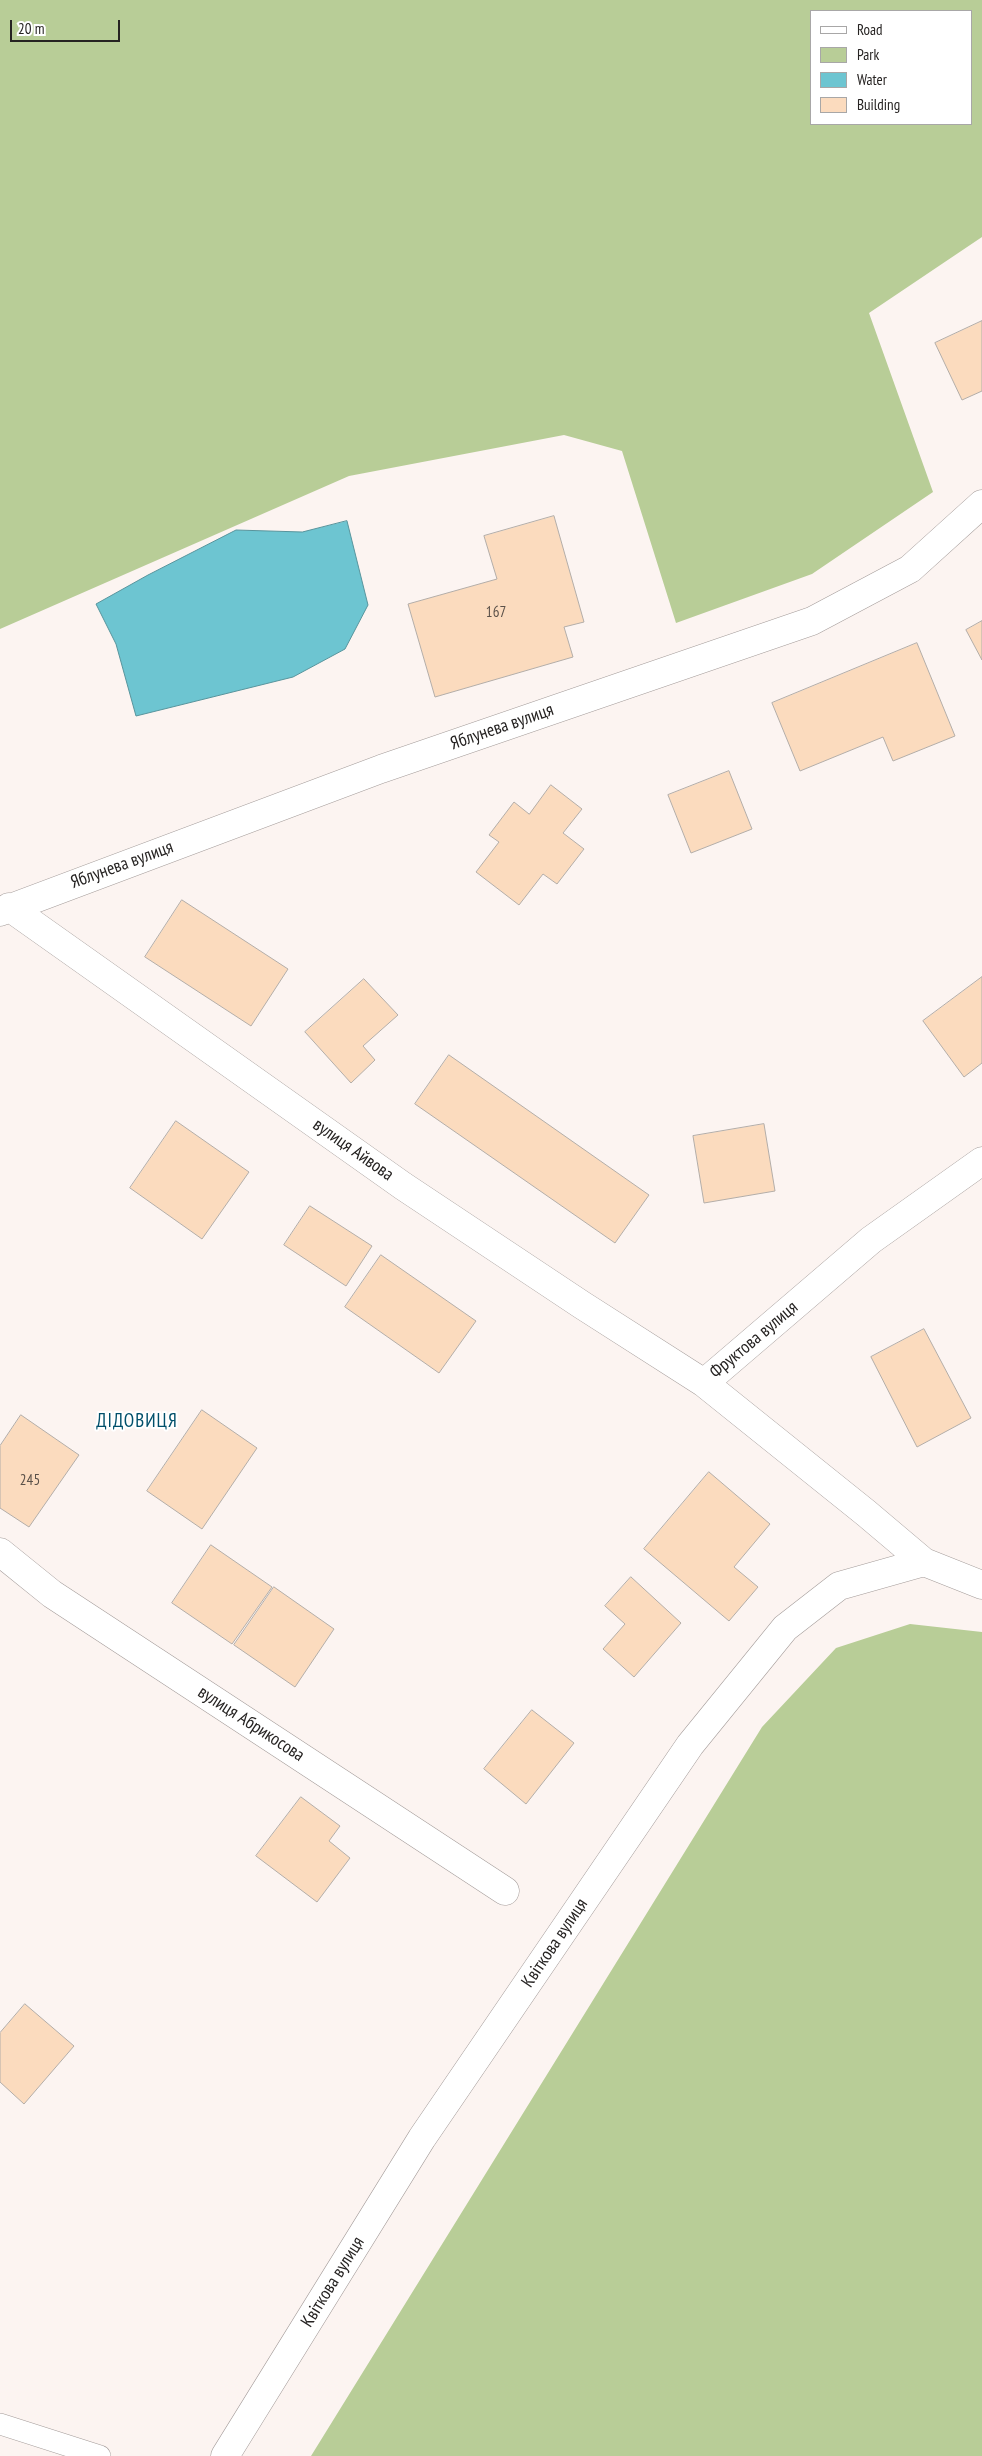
<!DOCTYPE html>
<html>
<head>
<meta charset="utf-8">
<style>
	body { margin:0 }
	#map { position:relative; width:982px; height:2456px; overflow:hidden; background:#fcf4f1; font-family:"PT Sans Narrow",sans-serif }
	canvas { display:block }
	.legend { position:absolute; left:810px; top:10px; width:162px; height:115px; box-sizing:border-box; background:#fff; border:1px solid #a8a7a7; margin:0; padding:6px 9px; list-style:none; font-size:15px; color:#262322 }
	.legend li { display:flex; align-items:center; gap:10px; height:25px }
	.legend b { width:25px; border:1px solid #a8a7a7 }
	.scale { position:absolute; left:10px; top:20px; width:110px; height:22px; box-sizing:border-box; border:2px solid #262322; border-top:0; padding-left:6px; font-size:15px; line-height:18px; white-space:nowrap; color:#262322; -webkit-text-stroke:4px #fff; paint-order:stroke }
</style>
</head>
<body>
<div id="map">
<canvas width="982" height="2456"></canvas>
<ul class="legend">
<li><b style="height:6px;background:#fff"></b>Road</li>
<li><b style="height:14px;background:#b8cd97"></b>Park</li>
<li><b style="height:14px;background:#6dc5d1"></b>Water</li>
<li><b style="height:14px;background:#fbdbbe"></b>Building</li>
</ul>
<div class="scale">20 m</div>
</div>
<script>
const c = document.querySelector('canvas').getContext('2d');
c.lineJoin = 'round';
function fill(path, color) { c.fillStyle = color; c.fill(path, 'evenodd'); }
function strokePath(path, color, width, dash) { c.strokeStyle = color; c.lineWidth = width; c.lineCap = dash ? 'butt' : 'round'; c.setLineDash(dash || []); c.stroke(path); }
function label(font, color, halo, rows, align = 'center') {
  c.font = font + ' "PT Sans Narrow",sans-serif'; c.lineWidth = 4; c.setLineDash([]); c.textBaseline = 'middle'; c.strokeStyle = halo; c.fillStyle = color; for (const [text, x, y, turn = 0] of rows) {
    c.save(); c.translate(x, y); c.rotate((+turn || 0) * Math.PI / 180); c.textAlign = isNaN(turn) ? turn : align; if (halo) c.strokeText(text, 0, 0); c.fillText(text, 0, 0); c.restore();
  }
}
fill(new Path2D(`
	M0,0H982V237L869,313L933,492L812,574L676,623L622,451L564,435L349,476L0,629ZM971,11V124H811V11Z
	M910,1624L982,1632V2456H311L762,1727L836,1648Z`), '#b8cd97');
const water = new Path2D(`
	M347,521L368,605L345,649L293,677L136,716L116,644L96,604L148,575L236,530L302,532Z`);
fill(water, '#6dc5d1');
strokePath(water, '#58949c', 1);
const building = new Path2D(`
	M982,321V391L962,400L935,343Z
	M554,516L584,622L564,627L573,657L435,697L408,604L497,579L484,536Z
	M982,621V660L966,630Z
	M917,643L955,736L893,761L883,737L800,771L772,703Z
	M729,771L752,829L691,853L668,795Z
	M551,785L582,809L563,833L584,849L557,884L543,874L519,905L476,872L499,842L489,835L514,802L529,814Z
	M182,900L288,969L251,1026L145,957Z
	M982,977V1063L964,1077L923,1021Z
	M364,979L398,1015L363,1046L375,1060L351,1083L305,1032Z
	M449,1055L649,1195L615,1243L415,1104Z
	M176,1121L249,1172L202,1239L130,1188Z
	M764,1124L775,1191L704,1203L693,1136Z
	M310,1206L372,1246L346,1286L284,1245Z
	M381,1255L476,1321L439,1373L345,1307Z
	M924,1329L971,1418L917,1447L871,1357Z
	M202,1410L257,1448L202,1529L147,1491Z
	M21,1415L79,1455L29,1527L0,1508V1446Z
	M709,1472L770,1524L734,1567L758,1587L729,1621L644,1549Z
	M211,1545L272,1587L232,1644L172,1603Z
	M631,1577L681,1623L634,1677L603,1649L625,1624L605,1606Z
	M274,1587L334,1629L295,1687L234,1645Z
	M532,1710L574,1743L526,1804L484,1769Z
	M301,1797L340,1826L329,1841L350,1858L317,1902L256,1856Z
	M25,2004L74,2046L24,2104L0,2082V2033Z`);
fill(building, '#fbdbbe');
strokePath(building, '#b3ada8', 1);
const service = new Path2D(`
	M0,2424L100,2456`);
const minor = new Path2D(`
	M9,907L403,1186L582,1305L704,1383
	M0,912L381,769L812,621L910,569L982,504
	M0,1552L52,1594L505,1891
	M924,1562L866,1513L704,1383L871,1240L982,1161
	M225,2456L422,2138L690,1745L785,1628L839,1586L924,1562L982,1585`);
strokePath(service, '#a49c9a', 22);
strokePath(minor, '#a49c9a', 29);
strokePath(service, '#fff', 21);
strokePath(minor, '#fff', 28);
label('15px', '#5b5149', null, [
	["167",496,613],
	["245",30,1481]
]);
label('18px', '#262322', '#fff', [
	["Яблунева вулиця",502,727,-19],
	["Яблунева вулиця",122,865,-20],
	["вулиця Айвова",353,1150,35],
	["Фруктова вулиця",754,1340,-40],
	["вулиця Абрикосова",251,1724,33],
	["Квіткова вулиця",555,1943,-56],
	["Квіткова вулиця",333,2282,-58]
]);
c.letterSpacing = '1px';
label('19px', '#004f6a', '#fff', [
	["ДІДОВИЦЯ",137,1422]
]);
c.letterSpacing = '0px';
</script>
</body>
</html>
